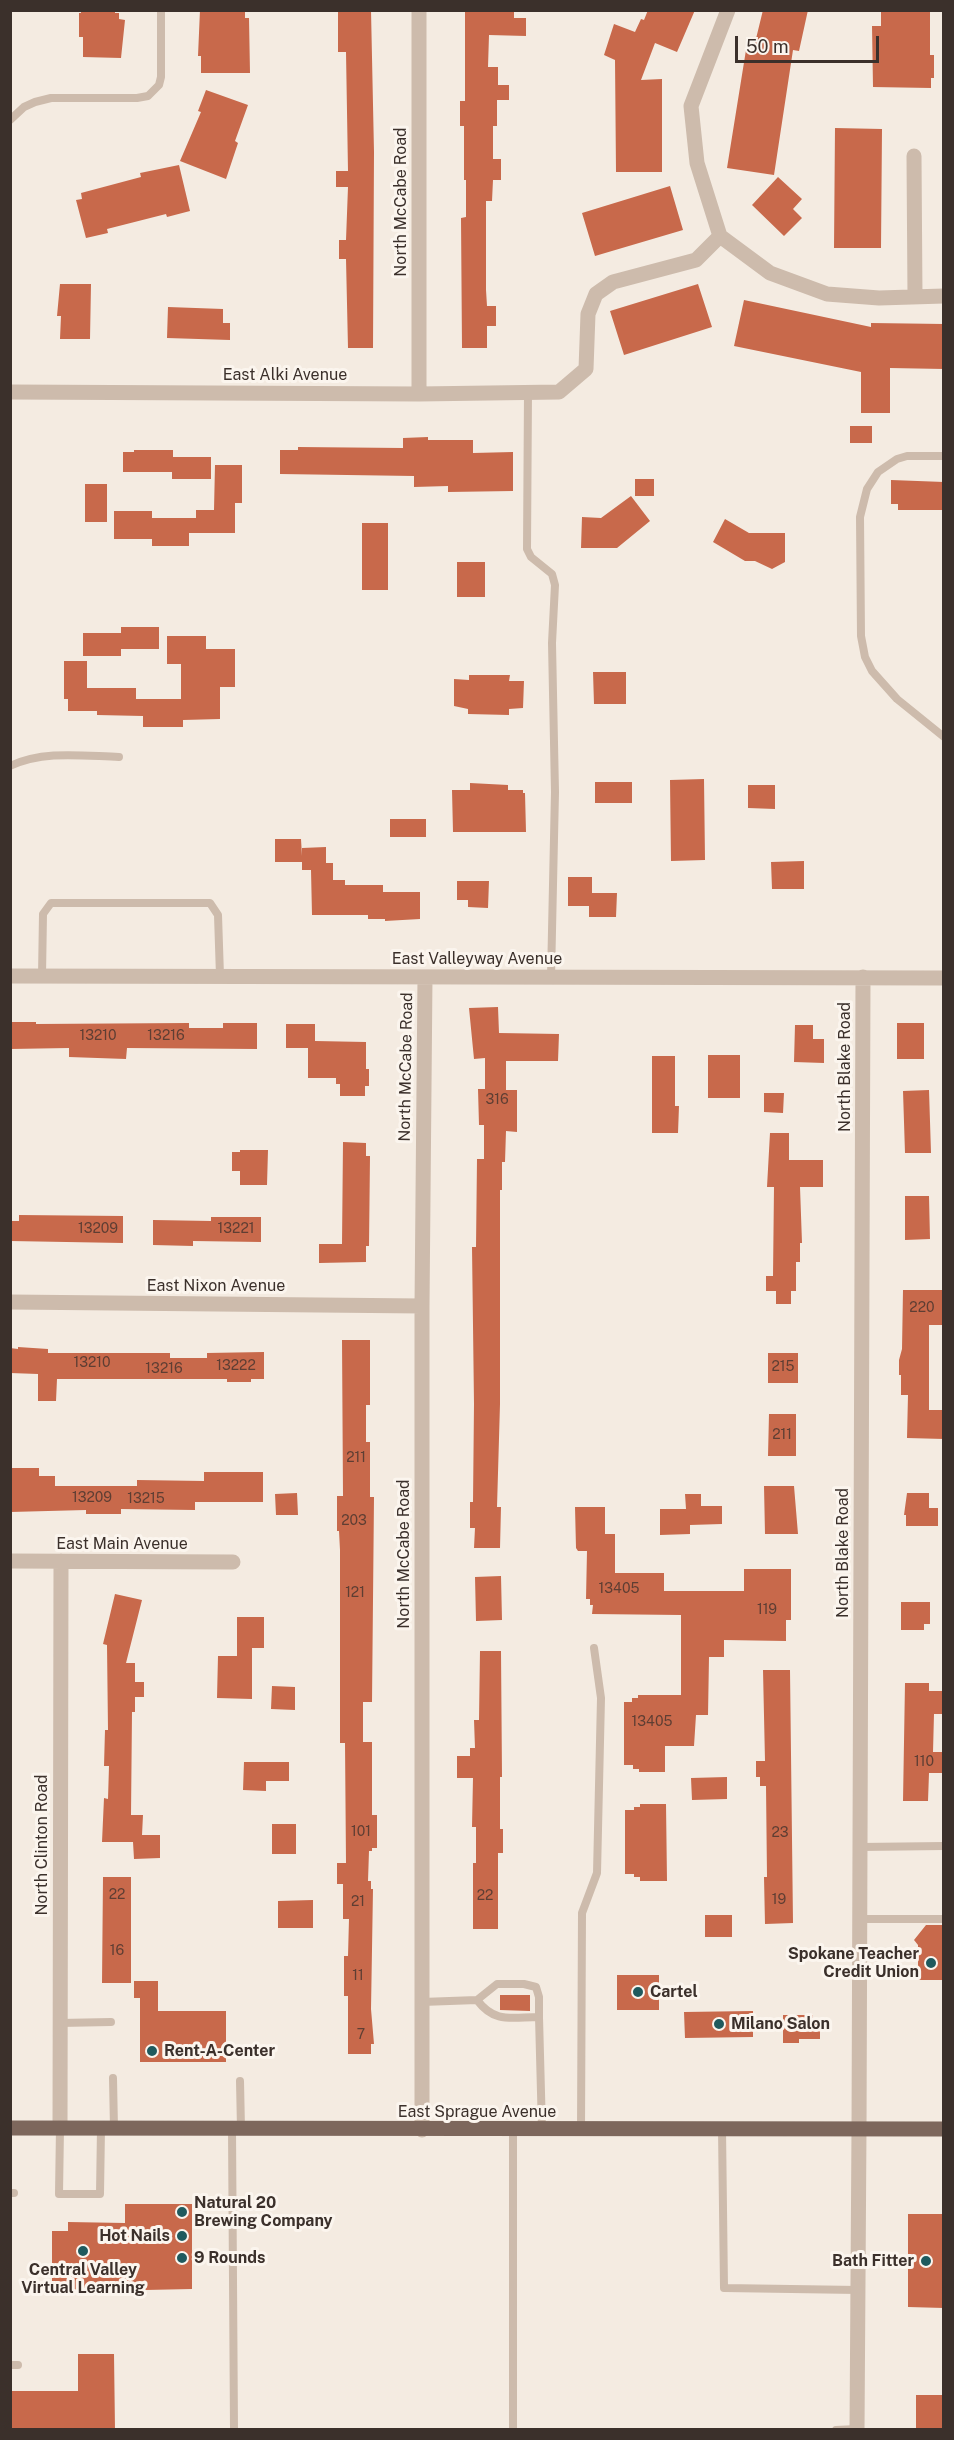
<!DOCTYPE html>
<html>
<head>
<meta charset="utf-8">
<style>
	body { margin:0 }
	#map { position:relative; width:954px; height:2440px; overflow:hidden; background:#f4ebe1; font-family:"Public Sans",sans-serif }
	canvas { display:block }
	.frame { position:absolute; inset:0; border:12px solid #3b302b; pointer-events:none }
	.scale { position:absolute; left:735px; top:36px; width:144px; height:27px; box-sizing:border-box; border:3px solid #3b302b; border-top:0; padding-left:8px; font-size:18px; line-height:21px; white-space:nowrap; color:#3b302b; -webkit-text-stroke:4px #fbf5ee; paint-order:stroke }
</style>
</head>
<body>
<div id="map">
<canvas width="954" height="2440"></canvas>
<div class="frame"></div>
<div class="scale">50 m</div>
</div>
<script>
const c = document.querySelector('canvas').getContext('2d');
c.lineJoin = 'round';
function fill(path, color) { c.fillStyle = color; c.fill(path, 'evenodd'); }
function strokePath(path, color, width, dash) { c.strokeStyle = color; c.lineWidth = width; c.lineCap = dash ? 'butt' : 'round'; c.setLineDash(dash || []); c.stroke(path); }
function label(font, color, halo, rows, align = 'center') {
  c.font = font + ' "Public Sans",sans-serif'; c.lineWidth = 6; c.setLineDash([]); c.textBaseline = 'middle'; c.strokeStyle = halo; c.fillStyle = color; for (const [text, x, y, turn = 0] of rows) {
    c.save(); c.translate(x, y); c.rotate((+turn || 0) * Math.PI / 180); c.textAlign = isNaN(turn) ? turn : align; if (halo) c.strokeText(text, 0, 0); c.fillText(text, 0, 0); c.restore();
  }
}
fill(new Path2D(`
	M81,10H115V13H119V19L125,20L121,58L83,57V37H79V13H81Z
	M200,10H245V18H249L250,73H201V56H198Z
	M338,10H371L374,152L373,348H348L346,259H339V240H346L348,187H336V171H348L346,52H338Z
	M485,10H514V18H526V36L489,35L488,67H498V85H509V100H497V126H493V159H501V180H493L492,201H486V290L487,306H496V326H487V348H462L461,218L466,217V180H464V126H460V101H465V12Z
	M648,10H695L677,52L655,43L641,80L662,79V172H616L615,60L604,55L614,24L635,32L641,19L644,20Z
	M763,10H808L799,51L793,50L774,175L727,168L746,50L753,51Z
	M881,10H930V55H934V78H931V88L873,87L872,26H881Z
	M206,90L248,105L235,141L238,143L226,179L180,161L201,112L198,111Z
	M835,128L882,129L881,248H834Z
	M179,165L190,211L167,217L166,214L107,229L108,233L86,238L76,200L82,199L81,193L141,177L140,173Z
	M778,177L802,199L793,209L802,218L784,236L752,205Z
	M670,186L683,230L595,256L582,213Z
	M60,284H91L90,339H60L61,316H57Z
	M698,284L712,327L624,355L610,311Z
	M744,300L871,327V323L944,324V369L890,368V413H861V372L734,346Z
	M168,307L223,309V323H230V340L167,338Z
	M850,426H872V443H850Z
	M428,437V440H473V453L513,452V491L448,492V486L414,487V476L280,474V450H298V447L403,448V438Z
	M134,450H173V457H211V479H172V472H123V452H134Z
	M215,465H242V503H235V533H189V546H152V539H114V511H152V518H196V510H214Z
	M635,479H654V496H635Z
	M891,480L944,482V510H898V504H891Z
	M85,484H107V522H85Z
	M631,496L650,521L617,548H581L582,517L601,518Z
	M725,519L749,533H785V562L772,569L755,561H745L713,542Z
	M362,523H388V590H362Z
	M457,562H485V597H457Z
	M121,627H159V649H121V656H83V633H121Z
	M167,636H206V649H235V687H220V719L183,720V727H143V716L97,715V711H68V699H64V661H87V688H136V699H181V664H167Z
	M593,672H626V704H594Z
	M469,675H510L509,681H524L523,708L509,709V715L468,714V709L454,706V679L469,680Z
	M704,779L705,860L671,861L670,780Z
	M595,782H632V803H595Z
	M470,783L508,785V790H523V793H525L526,832H453L452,790H470Z
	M748,785H775V809L748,808Z
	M390,819H426V837H390Z
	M275,839H301L302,856V848L326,847V863H333V880H345V885H383V892H420V919L385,921V919H368V915H312L311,870H302V862H275Z
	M804,861V889H772L771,862Z
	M568,877H592V893H617L616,917H589V906H568Z
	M457,881H489L488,908L468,907V900H457Z
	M498,1007L499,1033L559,1034L558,1061H506V1090H517V1132L506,1131L505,1162H502V1190H500V1404L497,1507H501L500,1548H474L475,1528H470V1502H473L474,1404L472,1247H476L477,1159H484V1125H479L478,1089H485V1058L474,1059L469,1008Z
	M10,1022H36V1024L189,1023V1028H223V1023H257V1049L127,1048L126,1059L69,1057V1048L10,1049Z
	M897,1023H924V1059H897Z
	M286,1024H315V1041L366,1042V1069H369V1086H365V1096H340V1084H336V1078H308V1048H286Z
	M795,1025H813V1039H824V1063L794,1062Z
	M708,1055H740V1098H708Z
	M652,1056H675V1106H679L678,1133H652Z
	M929,1090L931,1153H905L903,1091Z
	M764,1093H784L783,1113L764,1112Z
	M770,1133H789V1160H823V1187H800L802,1243H800V1262H796V1291H791V1304H776V1291H766V1276H773L774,1187H767Z
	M343,1142L366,1143V1156H370L369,1246H366V1262L319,1263V1244H342Z
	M240,1150H268L267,1185H240V1171H232V1152H240Z
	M905,1196H929L930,1239L905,1240Z
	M19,1215L123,1216V1243L10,1241V1221H19Z
	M211,1217H261V1242L193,1241V1246L153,1245V1220L211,1221Z
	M903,1290H944V1325H929V1410H944V1439L907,1438L908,1395H901V1375H899V1360L902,1349Z
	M342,1340H370V1405H366V1442H370V1497H374L372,1702H363V1742H372V1815H377V1848H372V1851H369L368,1881H371V1889H373L371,2009L374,2044H371V2054H348V1996H344V1956H348L349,1919H343V1884H337V1863H346L345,1743H340V1550L339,1531H337V1496H343Z
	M18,1347L48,1349V1353H170V1358H207V1353L264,1352V1379H251V1382H227V1379H57L56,1401H38V1374L10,1373V1348L18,1349Z
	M768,1353H798V1383H768Z
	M769,1414H796V1456H768Z
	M11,1468H39V1476H55V1486H137V1480L204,1481V1472H263V1502H195V1510L121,1509V1514H86V1510L10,1512Z
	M764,1486H794L798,1534H765Z
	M297,1493L298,1515H276L275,1494Z
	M907,1493H929V1508H938V1526H906V1515H904Z
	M685,1494H701V1506H722V1524L690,1525V1534L660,1535V1509H686Z
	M575,1507H605V1534H615V1573H664V1591H744V1569H791V1620H786V1641L724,1640V1657H709L708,1715H696L694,1746H665V1772H639V1769H633V1765H624V1702H632V1698H638V1695H681V1615L592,1614L593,1605H590V1599H586L587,1551H578L576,1548Z
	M501,1576L502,1620L476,1621L475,1577Z
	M115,1594L142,1600L126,1663H135V1682H144V1697H135V1712H132L131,1815H143L142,1835H160V1858L134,1859L133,1842H102L104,1798L108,1799L109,1766H104L105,1730H108L107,1645L103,1644Z
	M901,1602H930V1624H924V1630H901Z
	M237,1617H264V1648H252V1699L217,1698L218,1656H237Z
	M480,1651H501L502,1777H500V1829H503V1853H498V1929H473V1863H476V1827H472L473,1778H457V1756H470V1748H475L474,1720H479Z
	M763,1670H790L793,1923L765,1924L764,1877H767L766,1786H760V1777H756V1761H765Z
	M905,1683H929V1691H944V1714H934L933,1752H944V1773H929L928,1801H903Z
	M272,1686L295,1687V1710L271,1709Z
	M244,1762H289V1781H266V1791L243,1790Z
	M727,1777V1799L692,1800L691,1778Z
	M640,1804H666L667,1881H640V1877H634V1874H625V1810H634V1807H640Z
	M272,1824H296V1854H272Z
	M103,1877H131V1983H102Z
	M313,1900V1928H278V1901Z
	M705,1915H732V1937H705Z
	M926,1925H944V1980H918V1945L914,1940Z
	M617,1975H659V2010H617Z
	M134,1981H158V2011H226V2062H140V1998H134Z
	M500,1995H530V2011L500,2010Z
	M753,2011V2037L685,2038L684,2012Z
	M783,2015H813V2023H820V2039H799V2043H783Z
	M125,2204H192V2289L52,2292V2231H68V2222L125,2223Z
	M908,2214H944V2308L908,2307Z
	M78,2354H114L115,2430H10V2391H78Z
	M916,2395H944V2430H916Z`), '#c8694b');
strokePath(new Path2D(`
	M10,120L24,107L35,102L51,98H137L148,96L159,85L161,77V10
	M528,392L527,549L531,557L552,574L555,585L552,643L555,792L551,977
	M944,456H907L897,459L878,472L867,489L860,517L861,636L865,657L872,671L897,699L944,737
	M10,766C44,750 83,756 119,757
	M42,976L43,914L51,903H210L218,915L220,976
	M860,1847L944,1846
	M860,1919H944
	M477,2000L497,1984H524L536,1987L539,1997V2017
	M422,2002L477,2000C495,2024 512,2017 539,2017L542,2130
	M60,2023L111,2022
	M113,2078L114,2129
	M240,2081L241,2129
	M60,2128L59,2194H100L101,2128
	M232,2129L234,2430
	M722,2129L724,2288L858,2290
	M581,2130L582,1913L597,1873L601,1698L594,1648
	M10,2193H14
	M10,2365H18
	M513,2430V2130
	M836,2430L857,2429`), '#cdbbac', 8);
strokePath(new Path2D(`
	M728,10L691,106L697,163L720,236L770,273L827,294L879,298L944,296
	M914,156L915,297
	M10,392L419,394L559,392L586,369L588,314L596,294L613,282L696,260L720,236
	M419,394V10
	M10,976L944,978
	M10,1302L422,1306
	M10,1561L233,1562
	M60,2128L61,1561
	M859,2129L863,977
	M422,2130V1306L425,977`), '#cdbbac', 15);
strokePath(new Path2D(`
	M857,2430L859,2129`), '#cdbbac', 15);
strokePath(new Path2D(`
	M10,2128L944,2129`), '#7d675c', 15);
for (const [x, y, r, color] of [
	[931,1963,6,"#1f5a5e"],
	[638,1992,6,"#1f5a5e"],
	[719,2024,6,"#1f5a5e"],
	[152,2051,6,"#1f5a5e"],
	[182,2212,6,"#1f5a5e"],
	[182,2236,6,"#1f5a5e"],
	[83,2251,6,"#1f5a5e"],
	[182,2258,6,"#1f5a5e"],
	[926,2261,6,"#1f5a5e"]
]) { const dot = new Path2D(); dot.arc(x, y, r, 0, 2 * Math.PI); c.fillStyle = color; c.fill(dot); strokePath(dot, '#fbf5ee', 2); }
label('14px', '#5e3e33', null, [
	["13210",98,1036],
	["13216",166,1036],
	["316",497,1100],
	["13209",98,1229],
	["13221",236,1229],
	["220",922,1308],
	["13210",92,1363],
	["13222",236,1366],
	["215",783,1367],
	["13216",164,1369],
	["211",782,1435],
	["211",356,1458],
	["13209",92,1498],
	["13215",146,1499],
	["203",354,1521],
	["13405",619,1589],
	["121",355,1593],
	["119",767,1610],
	["13405",652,1722],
	["110",924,1762],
	["101",361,1832],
	["23",780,1833],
	["22",117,1895],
	["22",485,1896],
	["19",779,1900],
	["21",358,1902],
	["16",117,1951],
	["11",358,1976],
	["7",361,2035]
]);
label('16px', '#3b302b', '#fbf5ee', [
	["North McCabe Road",401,202,-90],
	["East Alki Avenue",285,375],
	["East Valleyway Avenue",477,959],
	["North McCabe Road",406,1067,-89],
	["North Blake Road",845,1067,-90],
	["East Nixon Avenue",216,1286],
	["East Main Avenue",122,1544],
	["North Blake Road",843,1553,-90],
	["North McCabe Road",404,1554,-90],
	["North Clinton Road",42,1845,-90],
	["East Sprague Avenue",477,2112]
]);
label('bold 16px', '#3b302b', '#fbf5ee', [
	["Spokane Teacher",919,1954,"right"],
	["Credit Union",919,1972,"right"],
	["Cartel",650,1992],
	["Milano Salon",731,2024],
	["Rent-A-Center",164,2051],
	["Natural 20",194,2203],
	["Brewing Company",194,2221],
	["Hot Nails",170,2236,"right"],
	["9 Rounds",194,2258],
	["Bath Fitter",914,2261,"right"],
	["Central Valley",83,2270,"center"],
	["Virtual Learning",83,2288,"center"]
], 'left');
</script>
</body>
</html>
